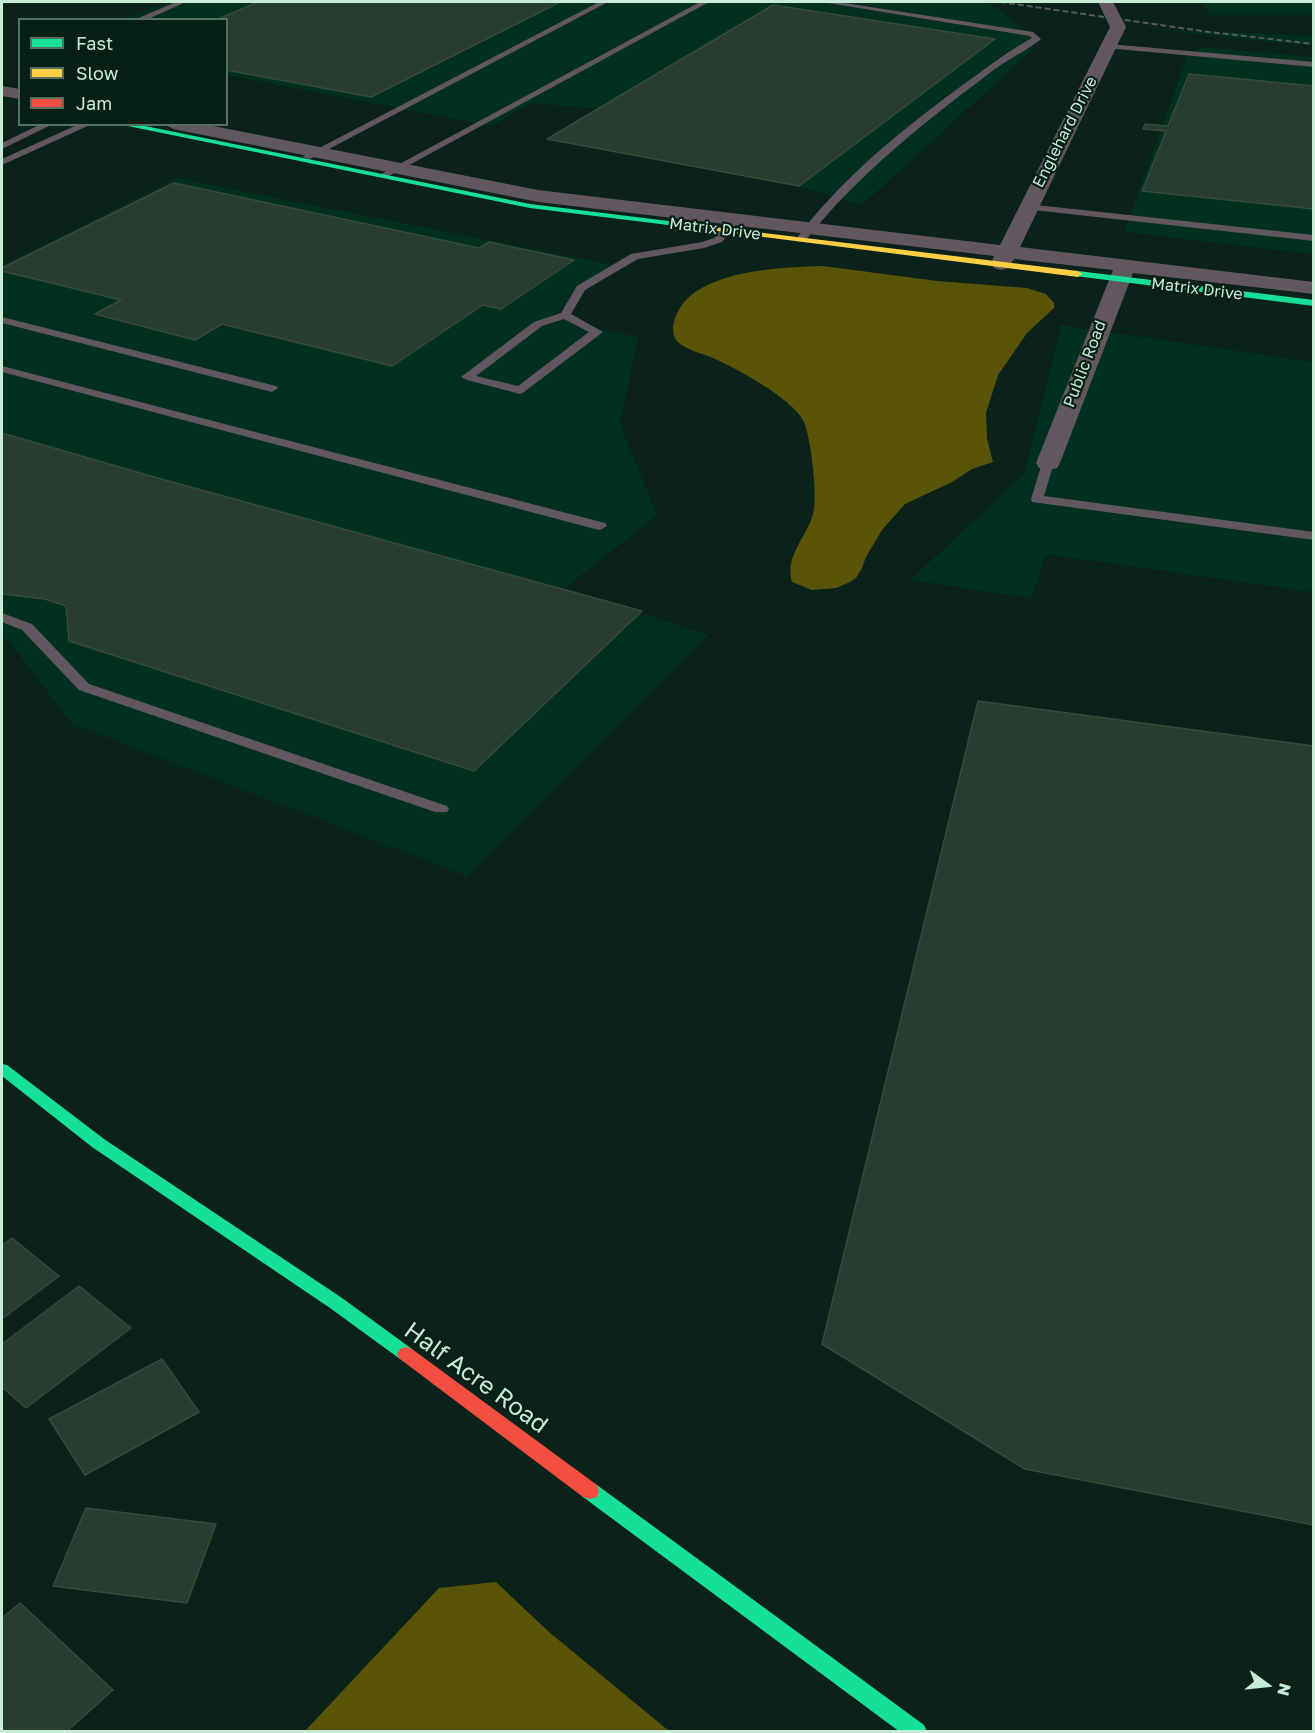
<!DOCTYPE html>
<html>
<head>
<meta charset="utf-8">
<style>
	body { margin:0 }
	#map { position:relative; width:1315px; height:1733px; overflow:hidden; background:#0a2219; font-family:"Golos Text",sans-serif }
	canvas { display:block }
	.frame { position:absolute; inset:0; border:3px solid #c6ebd7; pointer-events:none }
	.legend { position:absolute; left:18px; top:18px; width:210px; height:108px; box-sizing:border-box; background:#072015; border:2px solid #537163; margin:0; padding:8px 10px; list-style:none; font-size:18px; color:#c6ebd7 }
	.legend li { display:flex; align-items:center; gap:12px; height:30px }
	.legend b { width:30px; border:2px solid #537163 }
	.north { position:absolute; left:1237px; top:1655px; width:60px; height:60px; -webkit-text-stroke:4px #072015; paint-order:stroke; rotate:105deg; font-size:16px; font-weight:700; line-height:24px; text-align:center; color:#c6ebd7 }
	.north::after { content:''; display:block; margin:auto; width:21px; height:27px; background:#c6ebd7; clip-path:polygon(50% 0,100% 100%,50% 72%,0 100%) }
</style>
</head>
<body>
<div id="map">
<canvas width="1315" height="1733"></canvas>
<div class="frame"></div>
<ul class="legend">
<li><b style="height:8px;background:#16e098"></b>Fast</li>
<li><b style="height:8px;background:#ffcf43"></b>Slow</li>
<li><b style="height:8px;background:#f24e42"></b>Jam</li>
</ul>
<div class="north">N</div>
</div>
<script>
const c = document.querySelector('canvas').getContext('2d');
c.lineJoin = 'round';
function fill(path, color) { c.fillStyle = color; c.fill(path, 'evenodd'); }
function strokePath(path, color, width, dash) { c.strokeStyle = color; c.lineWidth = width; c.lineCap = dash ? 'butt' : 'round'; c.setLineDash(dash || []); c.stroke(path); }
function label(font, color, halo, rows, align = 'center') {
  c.font = font + ' "Golos Text",sans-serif'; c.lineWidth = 4.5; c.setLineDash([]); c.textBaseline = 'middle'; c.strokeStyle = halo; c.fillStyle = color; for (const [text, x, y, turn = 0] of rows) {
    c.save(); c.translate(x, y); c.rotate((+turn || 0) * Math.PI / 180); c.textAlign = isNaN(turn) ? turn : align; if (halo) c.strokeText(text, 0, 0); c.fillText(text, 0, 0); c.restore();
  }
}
fill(new Path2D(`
	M168,2H989L1031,36V51L862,205L799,186L547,139L595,109L532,103L491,126L227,75L226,20H123Z
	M1201,2H1313V15H1210Z
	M1153,29L1313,36V46Z
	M1200,47L1313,57V254L1124,232L1188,54Z
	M177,178L618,266L551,317L638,337L620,424L657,515L565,588L708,635L467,876L72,724L8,640L2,639V265Z
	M1061,325L1313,362V592L1046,554L1032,598L910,580L1024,474Z`), '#01301e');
fill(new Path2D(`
	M823,266L937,281L1027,288L1046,294L1054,303V308L1027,333L998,375L986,413L987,439L993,462L972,469L952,482L905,504L882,530L866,557L862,568L856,578L848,583L836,588L812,590L792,582C784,556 807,537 813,514C818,498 811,435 803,420C790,397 737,369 713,358C702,353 689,351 679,343C666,332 677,309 687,299C716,270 784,267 823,266Z
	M496,1582L549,1632L669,1731H305L439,1588Z`), '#5a5408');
const building = new Path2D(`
	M258,2H560L371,97L226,70V20H216Z
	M773,5L995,39L799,186L547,139Z
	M1189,74L1314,86V209L1142,191L1166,131L1143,129L1145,124L1168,126Z
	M174,183L479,248L489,242L574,260L501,309L483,305L392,366L222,324L195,340L95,314L121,300L2,271V268Z
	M2,433L154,477L642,611L474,771L69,641L66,606L45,599L2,594Z
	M978,701L1314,746V1525L1025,1469L822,1344Z
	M12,1238L59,1276L2,1319V1245Z
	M79,1286L131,1328L26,1408L2,1387V1344Z
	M162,1359L199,1412L85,1475L49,1419Z
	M86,1508L216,1524L187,1603L53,1586Z
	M20,1603L113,1690L66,1732H5L2,1728V1618Z`);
fill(building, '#273c2e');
strokePath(building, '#354a3b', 1.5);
fill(new Path2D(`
	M176,2H186L146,20H134Z
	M599,2H608L310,159L302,157Z
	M700,2H709L389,176L381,174Z
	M822,2H838L1033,32L1041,39C1028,50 1010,58 995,69C926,121 859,173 805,241L801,242L796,239C841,179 900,131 960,87C984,70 1006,52 1032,38L1030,36Z
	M1109,44L1314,62V67L1106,48V44Z
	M41,124H53L2,149V143Z
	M79,124H92L2,165V159Z
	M1027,204L1314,235V241L1024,209V205Z
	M735,217L740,220L722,242L704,248L638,259L585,290L571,314L603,332L524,392L520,394L467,380L461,377L534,322L561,313L577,286L631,254L702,242L714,238L731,218ZM564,319L589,332L518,386L476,376L542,326Z
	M2,317L276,386L278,388L272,392L2,323Z
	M2,366L605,523L607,526L600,530L595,529L2,372Z
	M1048,459L1054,463L1044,496L1314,532V540L1032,502L1031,499L1042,463Z
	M2,613L32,624L89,684L447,806L449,809L447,812H435L79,690L22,630L2,622Z`), '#62575f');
fill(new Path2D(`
	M1098,2H1113L1126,27L1020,247L1314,282V294L1133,273L1060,463L1057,468L1048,470L1039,468L1036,463L1113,270L1014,259L1008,268L1001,270L994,268L991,264L994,256L538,202L173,129L164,124H203L538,190L1000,245L1110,27Z
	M2,86L20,89V99L2,96Z`), '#62575f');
fill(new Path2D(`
	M118,124H135L530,204L709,226L713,228L709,230L530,208Z
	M1078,271L1314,300V306L1075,276V272Z
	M2,1064L7,1065L104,1139L342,1298L412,1349L415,1354L412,1359L406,1361L400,1359L330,1308L92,1147L2,1076Z
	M590,1483L597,1485L924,1725L927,1732H900L583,1497L581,1491L583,1485Z`), '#16e098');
fill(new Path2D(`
	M706,226L1078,271L1082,274L1078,277L709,230H706Z`), '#ffcf43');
fill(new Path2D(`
	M406,1347L412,1349L597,1485L599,1491L597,1497L590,1499L583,1497L400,1359L397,1354L400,1349Z`), '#f24e42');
strokePath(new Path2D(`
	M1000,2L1209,32L1314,44`), '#55595a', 2, [6, 3]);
label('16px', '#c6ebd7', '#072015', [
	["Englehard Drive",1065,132,-63],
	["Matrix Drive",715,229,7],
	["Matrix Drive",1197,289,7],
	["Public Road",1085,364,-69]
]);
label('24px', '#c6ebd7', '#072015', [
	["Half Acre Road",476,1378,36]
]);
</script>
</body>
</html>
